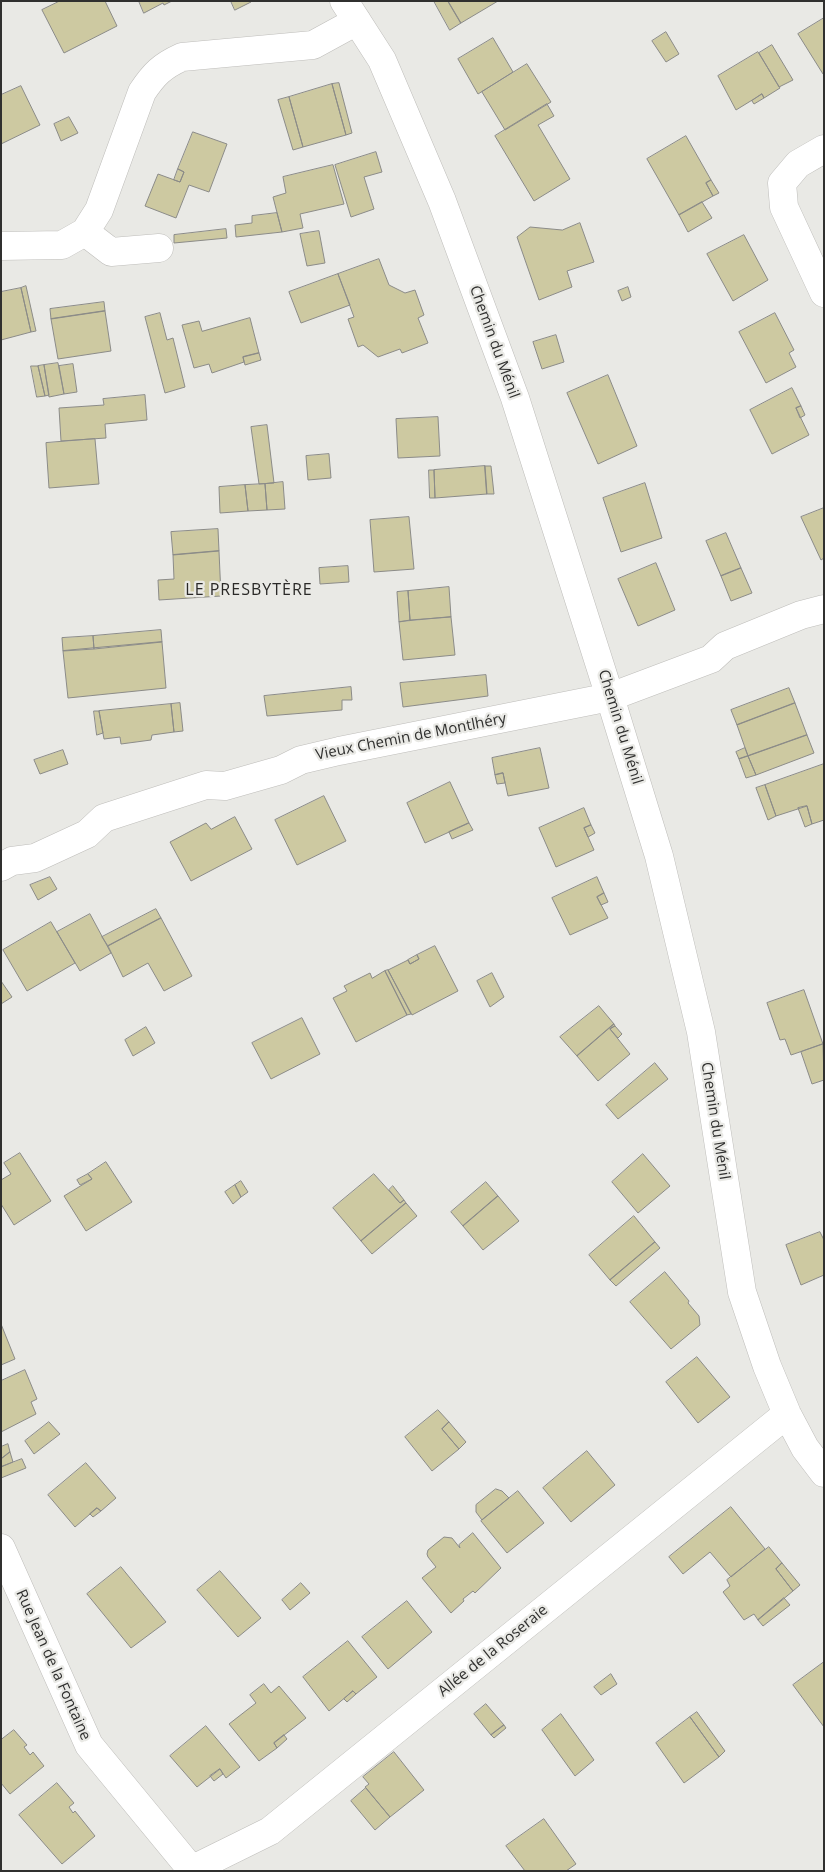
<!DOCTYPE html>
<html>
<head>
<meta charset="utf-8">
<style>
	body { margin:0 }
	#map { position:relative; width:825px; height:1872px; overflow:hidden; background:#e9e9e5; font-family:"Open Sans",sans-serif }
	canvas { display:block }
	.frame { position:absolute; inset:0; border:2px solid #30302f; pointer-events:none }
</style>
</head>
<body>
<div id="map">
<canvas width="825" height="1872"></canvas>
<div class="frame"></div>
</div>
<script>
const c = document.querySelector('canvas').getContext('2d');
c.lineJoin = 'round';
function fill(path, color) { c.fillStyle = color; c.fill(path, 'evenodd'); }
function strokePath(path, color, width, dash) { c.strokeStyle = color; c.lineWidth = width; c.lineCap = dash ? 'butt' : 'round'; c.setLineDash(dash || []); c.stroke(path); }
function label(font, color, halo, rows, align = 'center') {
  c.font = font + ' "Open Sans",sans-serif'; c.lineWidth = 4.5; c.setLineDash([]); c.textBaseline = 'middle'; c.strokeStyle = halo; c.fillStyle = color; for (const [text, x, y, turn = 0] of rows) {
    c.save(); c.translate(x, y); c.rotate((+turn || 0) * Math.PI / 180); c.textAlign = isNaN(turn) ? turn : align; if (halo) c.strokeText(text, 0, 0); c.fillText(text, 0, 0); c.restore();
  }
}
const building = new Path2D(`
	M60,1H105L117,26L64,53L42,10Z
	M139,1H172L164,5L163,3L144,13Z
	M231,1H250L251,2L235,10Z
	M434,1H448L461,23L450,30Z
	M448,1H498L461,23Z
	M824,18V73L823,74L798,34Z
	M666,32L679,54L666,62L652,41Z
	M493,38L513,72L478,94L458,59Z
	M772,45L793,80L779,87L759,53Z
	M758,52L780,88L764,98L762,94L736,110L718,76Z
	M527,64L551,102L505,130L482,92Z
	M339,83L352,133L346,135L332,84Z
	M332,84L346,135L303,147L289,97Z
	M21,86L40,125L1,144V95Z
	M762,94L764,98L754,104L752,101Z
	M289,97L303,147L293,150L278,100Z
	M547,104L554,116L538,125L570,179L534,201L495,136Z
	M69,117L78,133L61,141L54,124Z
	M193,132L227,144L209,192L189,185L176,218L145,206L158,174L180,182L184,172L178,169Z
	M686,136L711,180L706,183L713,196L679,215L647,159Z
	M376,152L382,172L364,177L374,209L351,217L335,165Z
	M333,165L344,204L300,214L303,228L282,232L273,197L286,193L283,177Z
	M178,169L184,172L180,182L174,180Z
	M711,180L719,193L713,196L706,183Z
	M702,202L712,218L688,232L679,215Z
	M277,213L282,232L236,237L235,225L252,223V216Z
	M580,223L594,262L567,271L572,287L539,300L517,237L530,227L562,230Z
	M226,229L227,238L174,243V235Z
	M319,231L325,263L307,266L300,234Z
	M744,235L768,280L733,301L707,254Z
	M379,259L389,285L405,293L415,290L424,315L418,318L428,343L402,353L400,349L378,357L363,345L358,347L348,319L354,317L338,274Z
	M338,274L350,305L301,323L289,292Z
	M26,286L36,331L31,332L21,288Z
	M628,287L631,297L622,301L618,291Z
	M21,288L31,332L1,340V292Z
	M104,302L105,311L51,319L50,309Z
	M105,311L111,351L58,359L51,319Z
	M160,313L167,340L173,338L185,387L165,393L145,317Z
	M775,313L794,350L789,353L796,367L766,383L739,332Z
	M250,318L259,353L243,357L244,362L212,373L209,364L194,368L182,325L199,321L202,331Z
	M556,335L564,362L542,369L533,342Z
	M259,353L261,360L245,365L243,357Z
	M58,363L64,394L49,397L44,365Z
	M73,364L77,392L64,394L59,366Z
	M44,365L49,395L45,396L38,366Z
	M31,366H38L45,396L37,397Z
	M608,375L637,446L598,464L567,393Z
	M792,388L801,406L796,408L809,435L772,454L750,410Z
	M145,395L147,420L105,424L106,438L61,441L59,408L104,405L103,399Z
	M801,406L805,415L800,418L796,408Z
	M438,417L440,456L398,458L396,419Z
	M267,425L274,483L259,484L251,427Z
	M95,439L99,484L49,488L46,443Z
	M329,454L331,478L308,480L306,456Z
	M485,466L487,494L435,498L434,470Z
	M485,466H491L494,494H487Z
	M429,470H434L435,498H430Z
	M283,482L285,509L267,510L265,484Z
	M645,483L662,538L621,552L603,498Z
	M265,484L267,510L248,511L245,485Z
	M245,485L248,511L220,513L219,487Z
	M824,508V558L821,560L801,517Z
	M409,517L414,569L374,572L370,520Z
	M218,529L219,551L173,555L171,532Z
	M726,533L741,568L721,576L706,541Z
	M219,551L221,596L159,600L158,580L174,579L173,555Z
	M656,563L675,610L638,626L618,579Z
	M348,566L349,582L320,584L319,568Z
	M741,568L752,593L731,601L721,576Z
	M449,587L451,617L410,620L408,591Z
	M408,591L410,620L399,622L397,592Z
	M451,617L455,655L403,660L399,622Z
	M161,630L162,642L94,649L93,636Z
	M93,636L94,649L63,651L62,638Z
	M162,642L166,688L68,698L63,651Z
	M486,675L488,696L403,707L400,683Z
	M351,687L352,700H342V710L267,716L264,696Z
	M789,688L795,703L737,725L731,710Z
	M180,703L183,731L174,732L171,704Z
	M795,703L807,735L748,756L737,725Z
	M171,704L174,732L152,735L151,740L121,744L120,737L104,739L99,711Z
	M94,711H99L103,733L97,735Z
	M807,735L814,753L756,775L748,756Z
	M540,748L549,788L508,796L503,773L495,775L492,758Z
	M745,748L748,756L739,759L736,752Z
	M63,750L68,764L40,774L34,760Z
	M748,756L756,775L746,778L739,759Z
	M824,764V820L812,824L807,806L776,816L765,785Z
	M503,773L505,783L497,784L495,775Z
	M450,782L469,823L425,843L407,803Z
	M765,785L776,816L768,820L756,788Z
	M324,796L346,841L297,865L275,820Z
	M807,806L812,824L805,827L798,808Z
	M584,808L591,825L584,828L594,850L556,867L539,828Z
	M235,817L252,849L191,881L170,842L206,823L211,829Z
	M469,823L473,830L452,839L449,832Z
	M591,825L595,833L588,837L584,828Z
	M50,877L57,889L38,900L30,885Z
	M597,877L604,893L597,897L608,918L570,935L552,898Z
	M604,893L608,902L601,905L597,897Z
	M156,909L161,918L108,946L102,937Z
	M90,914L111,953L80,971L57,932Z
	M161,918L192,976L164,991L148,963L123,977L108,946Z
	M51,922L75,963L27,991L3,950Z
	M435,946L458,991L412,1015L388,970L408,960L410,964L419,959L417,955Z
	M417,955L419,959L410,964L408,960Z
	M388,970L411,1014L407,1015L385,971Z
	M385,971L407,1015L356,1042L333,998L347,991L344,986L370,973L372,978Z
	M492,973L504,997L490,1007L477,981Z
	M1,981L12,997L1,1004Z
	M804,990L823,1044L791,1055L785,1039L780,1040L767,1003Z
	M599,1006L614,1024L577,1056L560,1037Z
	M302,1018L320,1054L271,1079L252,1043Z
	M614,1024L615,1026L610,1029L630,1054L598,1081L577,1056Z
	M615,1026L622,1034L618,1038L610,1029Z
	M146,1027L155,1043L133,1056L125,1040Z
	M823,1044L824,1080L812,1084L801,1052Z
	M655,1063L668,1079L618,1119L606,1105Z
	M20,1153L51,1201L14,1225L1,1204V1180L11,1174L4,1163Z
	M643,1154L670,1186L638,1213L612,1182Z
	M106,1162L132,1202L86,1231L64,1196L92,1179L88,1174Z
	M88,1174L92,1179L80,1185L77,1180Z
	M374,1174L400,1203L404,1200L406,1203L361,1241L333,1208Z
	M241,1181L248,1192L241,1197L235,1185Z
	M486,1182L498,1196L463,1226L451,1212Z
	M235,1185L241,1197L233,1204L225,1192Z
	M393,1186L404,1200L400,1203L389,1190Z
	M498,1196L519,1221L483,1250L463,1226Z
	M406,1203L417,1216L372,1254L361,1241Z
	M634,1216L655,1242L610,1280L589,1255Z
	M820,1232L824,1240V1275L801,1285L786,1245Z
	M655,1242L660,1248L616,1286L610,1280Z
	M665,1272L689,1301L688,1303L699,1316L700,1325L671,1349L630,1302Z
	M1,1324L15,1359L1,1365Z
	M697,1357L730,1397L698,1423L666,1382Z
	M25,1370L37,1399L31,1402L36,1414L1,1432V1381Z
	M438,1410L449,1422L442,1429L459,1449L432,1471L405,1437Z
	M49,1422L60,1434L34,1454L25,1441Z
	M449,1422L466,1442L459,1449L442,1429Z
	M8,1444L10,1452L1,1459V1447Z
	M587,1451L615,1485L571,1522L543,1488Z
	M10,1452L13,1462L1,1467V1459Z
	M22,1459L26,1468L1,1478V1467Z
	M86,1463L116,1498L101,1511L97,1508L75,1527L48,1495Z
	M496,1489L502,1491L509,1498L482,1520L476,1512V1505Z
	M518,1491L544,1523L507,1553L481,1521Z
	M731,1507L765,1549L731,1577L710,1552L683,1574L669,1557Z
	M97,1508L101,1511L93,1517L90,1514Z
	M473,1533L501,1568L475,1593L473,1591L463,1599L464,1601L451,1613L422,1578L436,1567L428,1557L427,1554L428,1550L444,1537L452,1538L460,1548L459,1545Z
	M769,1547L782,1563L776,1569L793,1591L758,1620L754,1614L744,1620L723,1592L730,1586L727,1580Z
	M782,1563L800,1585L793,1591L776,1569Z
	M121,1567L166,1622L131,1648L87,1594Z
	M220,1571L261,1618L238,1637L197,1590Z
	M301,1583L310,1593L290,1610L282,1600Z
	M784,1598L790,1605L763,1626L758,1620Z
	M407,1601L432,1632L388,1669L362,1637Z
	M348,1641L377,1677L356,1694L353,1691L329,1711L303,1677Z
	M824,1662V1727L793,1685Z
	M611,1674L617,1684L601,1695L594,1687Z
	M264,1684L271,1693L279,1686L306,1718L274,1743L277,1748L259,1761L229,1724L256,1703L250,1695Z
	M353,1691L356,1694L347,1702L344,1699Z
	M486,1704L504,1725L491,1735L474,1714Z
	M697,1712L725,1751L719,1757L690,1717Z
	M561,1714L594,1760L575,1776L542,1730Z
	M690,1717L719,1757L684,1783L656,1743Z
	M504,1725L506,1728L494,1738L491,1735Z
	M206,1726L240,1767L226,1778L220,1769L197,1787L170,1756Z
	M14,1730L27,1745L24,1747L30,1755L33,1752L44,1766L10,1794L1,1783V1740Z
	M284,1735L287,1739L277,1748L274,1743Z
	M394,1752L424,1790L390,1817L365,1787L369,1784L363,1777Z
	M220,1769L223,1774L214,1781L210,1776Z
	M57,1783L74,1803L69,1807L73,1813L75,1811L95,1836L62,1864L19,1815Z
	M366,1788L390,1817L375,1830L351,1801Z
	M544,1819L576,1864L566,1871H525L506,1846Z`);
fill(building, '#cdc9a1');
strokePath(building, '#8b8b88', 1);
const minor = new Path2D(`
	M344,1L382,60L442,201L515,398L610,697L659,856L701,1032L742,1292L767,1366L787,1414L805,1448L824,1473
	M824,149L798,164L782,183L784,207L824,293
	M85,232L111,252L159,248
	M1,246L62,245L85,232L99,210L142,92C154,74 162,66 182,57L313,45L357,21
	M1,867L12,861L35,858L87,834L104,818L206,785L225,786L281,770L301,760L339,751L610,697L711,659L725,646L801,615L824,609
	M1,1548L89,1745L191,1869
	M189,1871L270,1831L787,1414`);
strokePath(minor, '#bebdba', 29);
strokePath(minor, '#fff', 28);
label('15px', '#30302f', '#e9e9e5', [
	["Chemin du Ménil",494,342,70],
	["Chemin du Ménil",620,727,73],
	["Vieux Chemin de Montlhéry",411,737,-11],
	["Chemin du Ménil",715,1121,81],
	["Allée de la Roseraie",493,1651,-39],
	["Rue Jean de la Fontaine",53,1665,66]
]);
c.letterSpacing = '1px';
label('16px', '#2a2927', '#e9e9e5', [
	["LE PRESBYTÈRE",249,590]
]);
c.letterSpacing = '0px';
</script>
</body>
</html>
